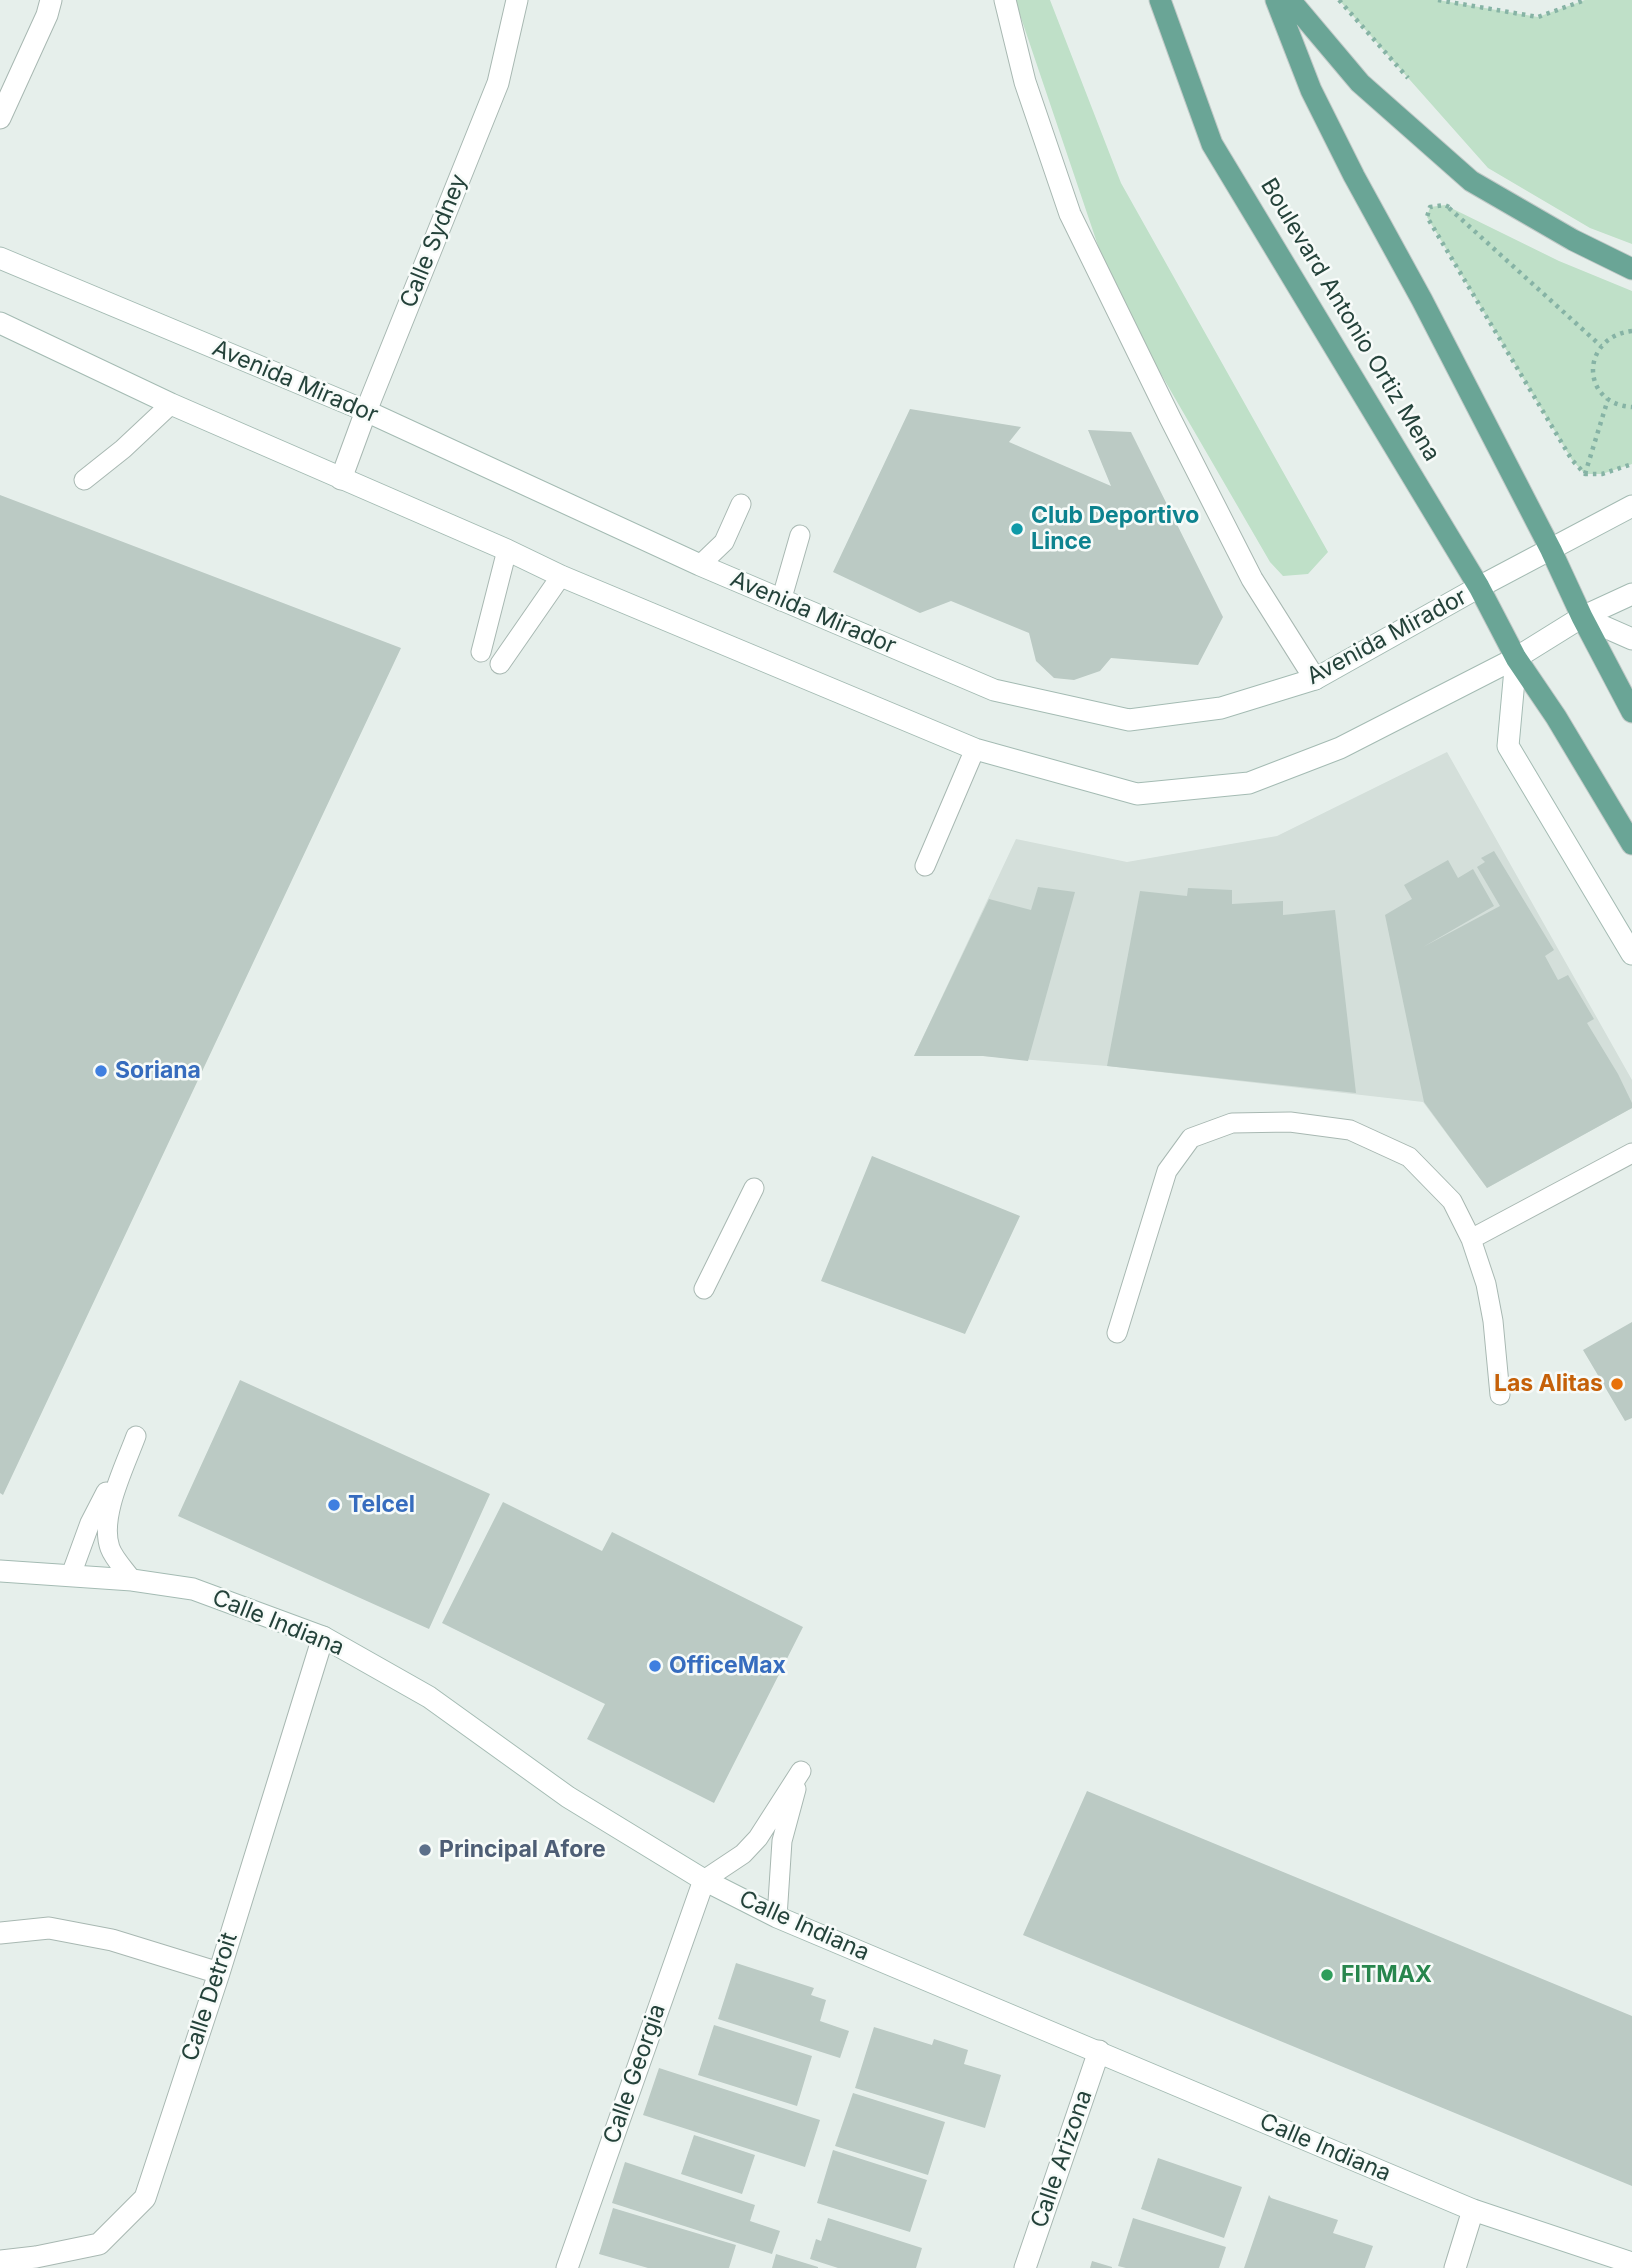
<!DOCTYPE html>
<html>
<head>
<meta charset="utf-8">
<style>
	body { margin:0 }
	canvas { display:block; background:#e6efeb }
</style>
</head>
<body>
<canvas width="1632" height="2268"></canvas>
<script>
const c = document.querySelector('canvas').getContext('2d');
c.lineJoin = 'round';
function fill(path, color) { c.fillStyle = color; c.fill(path, 'evenodd'); }
function strokePath(path, color, width, dash) { c.strokeStyle = color; c.lineWidth = width; c.lineCap = dash ? 'butt' : 'round'; c.setLineDash(dash || []); c.stroke(path); }
function label(font, color, halo, rows, align = 'center') {
  c.font = font + ' Inter,sans-serif'; c.lineWidth = 5; c.setLineDash([]); c.textBaseline = 'middle'; c.strokeStyle = halo; c.fillStyle = color; for (const [text, x, y, turn = 0] of rows) {
    c.save(); c.translate(x, y); c.rotate((+turn || 0) * Math.PI / 180); c.textAlign = isNaN(turn) ? turn : align; if (halo) c.strokeText(text, 0, 0); c.fillText(text, 0, 0); c.restore();
  }
}
fill(new Path2D(`
	M1447,752L1632,1080V1108L1487,1188L1423,1102L1107,1066L983,1056H914L1016,839L1127,862L1277,836Z`), '#d4dfda');
fill(new Path2D(`
	M1015,0H1050L1121,183L1328,552L1308,574L1283,576L1270,562L1114,293Z
	M1339,0H1438L1538,17L1585,0H1632V244L1590,228L1488,168Z
	M1445,205L1559,261L1632,291V464L1602,474H1585L1572,460L1427,217L1430,207Z`), '#bfe0c8');
fill(new Path2D(`
	M910,409L1021,427L1009,442L1111,486L1088,430L1131,432L1223,617L1198,665L1111,658L1100,671L1074,680L1054,678L1036,661L1029,633L951,601L920,613L833,572Z
	M0,495L401,648L3,1495L0,1493Z
	M1494,851L1554,950L1545,956L1558,980L1568,975L1594,1019L1587,1023L1618,1074L1632,1103V1108L1487,1188L1424,1102L1385,915L1412,899L1404,885L1448,860L1458,878L1473,869L1494,906L1423,947L1500,906L1477,867L1485,862L1481,858Z
	M1038,887L1075,892L1028,1061L983,1056H914L989,899L1031,910Z
	M1188,888L1232,890V904L1283,901V915L1335,910L1356,1093L1107,1066L1140,891L1187,896Z
	M872,1156L1020,1216L965,1334L821,1281Z
	M1632,1322V1418L1625,1421L1583,1350Z
	M240,1380L490,1494L429,1629L178,1516Z
	M503,1502L602,1551L612,1532L803,1627L714,1803L587,1739L605,1704L442,1623Z
	M1087,1791L1632,2016V2186L1023,1935Z
	M736,1963L814,1988L811,1995L826,2000L820,2021L849,2031L840,2058L718,2019Z
	M714,2025L812,2056L797,2106L698,2075Z
	M874,2027L932,2045L934,2039L968,2050L964,2064L1001,2075L985,2128L855,2088Z
	M659,2068L820,2120L805,2167L643,2115Z
	M853,2093L945,2122L928,2175L835,2146Z
	M694,2135L755,2155L742,2194L681,2174Z
	M833,2150L927,2180L910,2232L817,2203Z
	M1158,2158L1242,2187L1224,2238L1141,2209Z
	M625,2162L755,2205L750,2221L780,2231L772,2254L612,2203Z
	M1269,2195L1271,2198L1338,2220L1333,2233L1373,2246L1365,2268H1244Z
	M613,2208L736,2245L729,2268H648L599,2254Z
	M828,2218L922,2248L916,2268H838L810,2259L816,2239L821,2241Z
	M1133,2218L1226,2247L1219,2268H1126L1118,2266Z
	M776,2254L818,2267V2268H772Z
	M1092,2261L1112,2267V2268H1090Z`), '#bbcac4');
const lane = new Path2D(`
	M84,480L123,449L171,404
	M700,565L724,542L741,504
	M781,601L800,535
	M481,652L507,550
	M500,664L561,576
	M925,866L975,749
	M1471,1239L1632,1153
	M704,1289L754,1188
	M1117,1333L1167,1171L1191,1138L1232,1123L1290,1122L1350,1130L1409,1157L1452,1201L1471,1239L1486,1284L1493,1321L1500,1395
	M71,1575L90,1523L106,1492
	M132,1580C125,1570 114,1559 110,1548C99,1517 125,1466 136,1436
	M704,1880L743,1854L758,1838L801,1771
	M777,1917L782,1841L796,1789`);
const street = new Path2D(`
	M1005,0L1025,82L1070,214L1170,418L1252,579L1315,679
	M0,118L47,15L51,0
	M341,479L366,411L498,83L517,0
	M0,1933L49,1928L112,1940L219,1973
	M0,2261L36,2257L99,2244L145,2198L219,1973L323,1637
	M567,2268L704,1880
	M1025,2268L1099,2051
	M1455,2268L1473,2210`);
const secondary = new Path2D(`
	M0,258L366,411L700,565L994,690L1129,720L1221,708L1315,679L1479,587L1632,506
	M0,323L171,404L507,550L561,576L975,749L1137,794L1249,783L1340,748L1516,658L1582,617L1632,594
	M1582,617L1632,639
	M1516,658L1508,746L1632,954
	M0,1571L132,1580L193,1589L323,1637L429,1697L568,1797L704,1880L777,1917L1473,2210L1632,2263`);
const primary = new Path2D(`
	M1160,0L1212,144L1479,587L1516,658L1556,717L1632,844
	M1276,0L1311,90L1354,176L1422,300L1551,550L1582,617L1632,712
	M1290,0L1360,83L1471,181L1573,240L1632,269`);
strokePath(lane, '#a8b8b2', 21);
strokePath(street, '#a8b8b2', 23);
strokePath(secondary, '#a4bbb3', 23);
strokePath(primary, '#c2cac8', 23);
strokePath(new Path2D(`
	M1339,0L1408,78
	M1438,0L1538,17L1585,0
	M1449,207L1445,205L1430,207L1427,217L1572,460L1585,474H1602L1632,464
	M1449,208L1601,346
	M1632,331C1580,337 1580,404 1632,407
	M1585,474L1608,399`), '#86b3a5', 4.5, [3.5, 5]);
strokePath(lane, '#fff', 19);
strokePath(street, '#fff', 21);
strokePath(secondary, '#fff', 21);
strokePath(primary, '#6aa596', 21);
for (const [x, y, r, color] of [
	[1017,529,7,"#0f9aa8"],
	[101,1071,7,"#3f7fe0"],
	[1617,1384,7,"#e8710a"],
	[334,1505,7,"#3f7fe0"],
	[655,1666,7,"#3f7fe0"],
	[425,1850,7,"#5c6f8a"],
	[1327,1975,7,"#2e9e5b"]
]) { const dot = new Path2D(); dot.arc(x, y, r, 0, 2 * Math.PI); c.fillStyle = color; c.fill(dot); strokePath(dot, '#f7fbf9', 2.5); }
label('23px', '#24423a', '#f7fbf9', [
	["Calle Sydney",434,241,-68],
	["Boulevard Antonio Ortiz Mena",1350,320,59],
	["Avenida Mirador",295,382,23],
	["Avenida Mirador",813,613,23],
	["Avenida Mirador",1387,637,-28],
	["Calle Indiana",278,1623,22],
	["Calle Indiana",804,1926,24],
	["Calle Detroit",210,1997,-72],
	["Calle Georgia",635,2074,-71],
	["Calle Indiana",1325,2148,23],
	["Calle Arizona",1062,2159,-71]
]);
label('bold 23px', '#0d838f', '#f7fbf9', [
	["Club Deportivo",1031,516],
	["Lince",1031,542]
], 'left');
label('bold 23px', '#366cbe', '#f7fbf9', [
	["Soriana",115,1071],
	["Telcel",348,1505],
	["OfficeMax",669,1666]
], 'left');
label('bold 23px', '#c56008', '#f7fbf9', [
	["Las Alitas",1603,1384]
], 'right');
label('bold 23px', '#4e5e75', '#f7fbf9', [
	["Principal Afore",439,1850]
], 'left');
label('bold 23px', '#27864d', '#f7fbf9', [
	["FITMAX",1341,1975]
], 'left');
</script>
</body>
</html>
